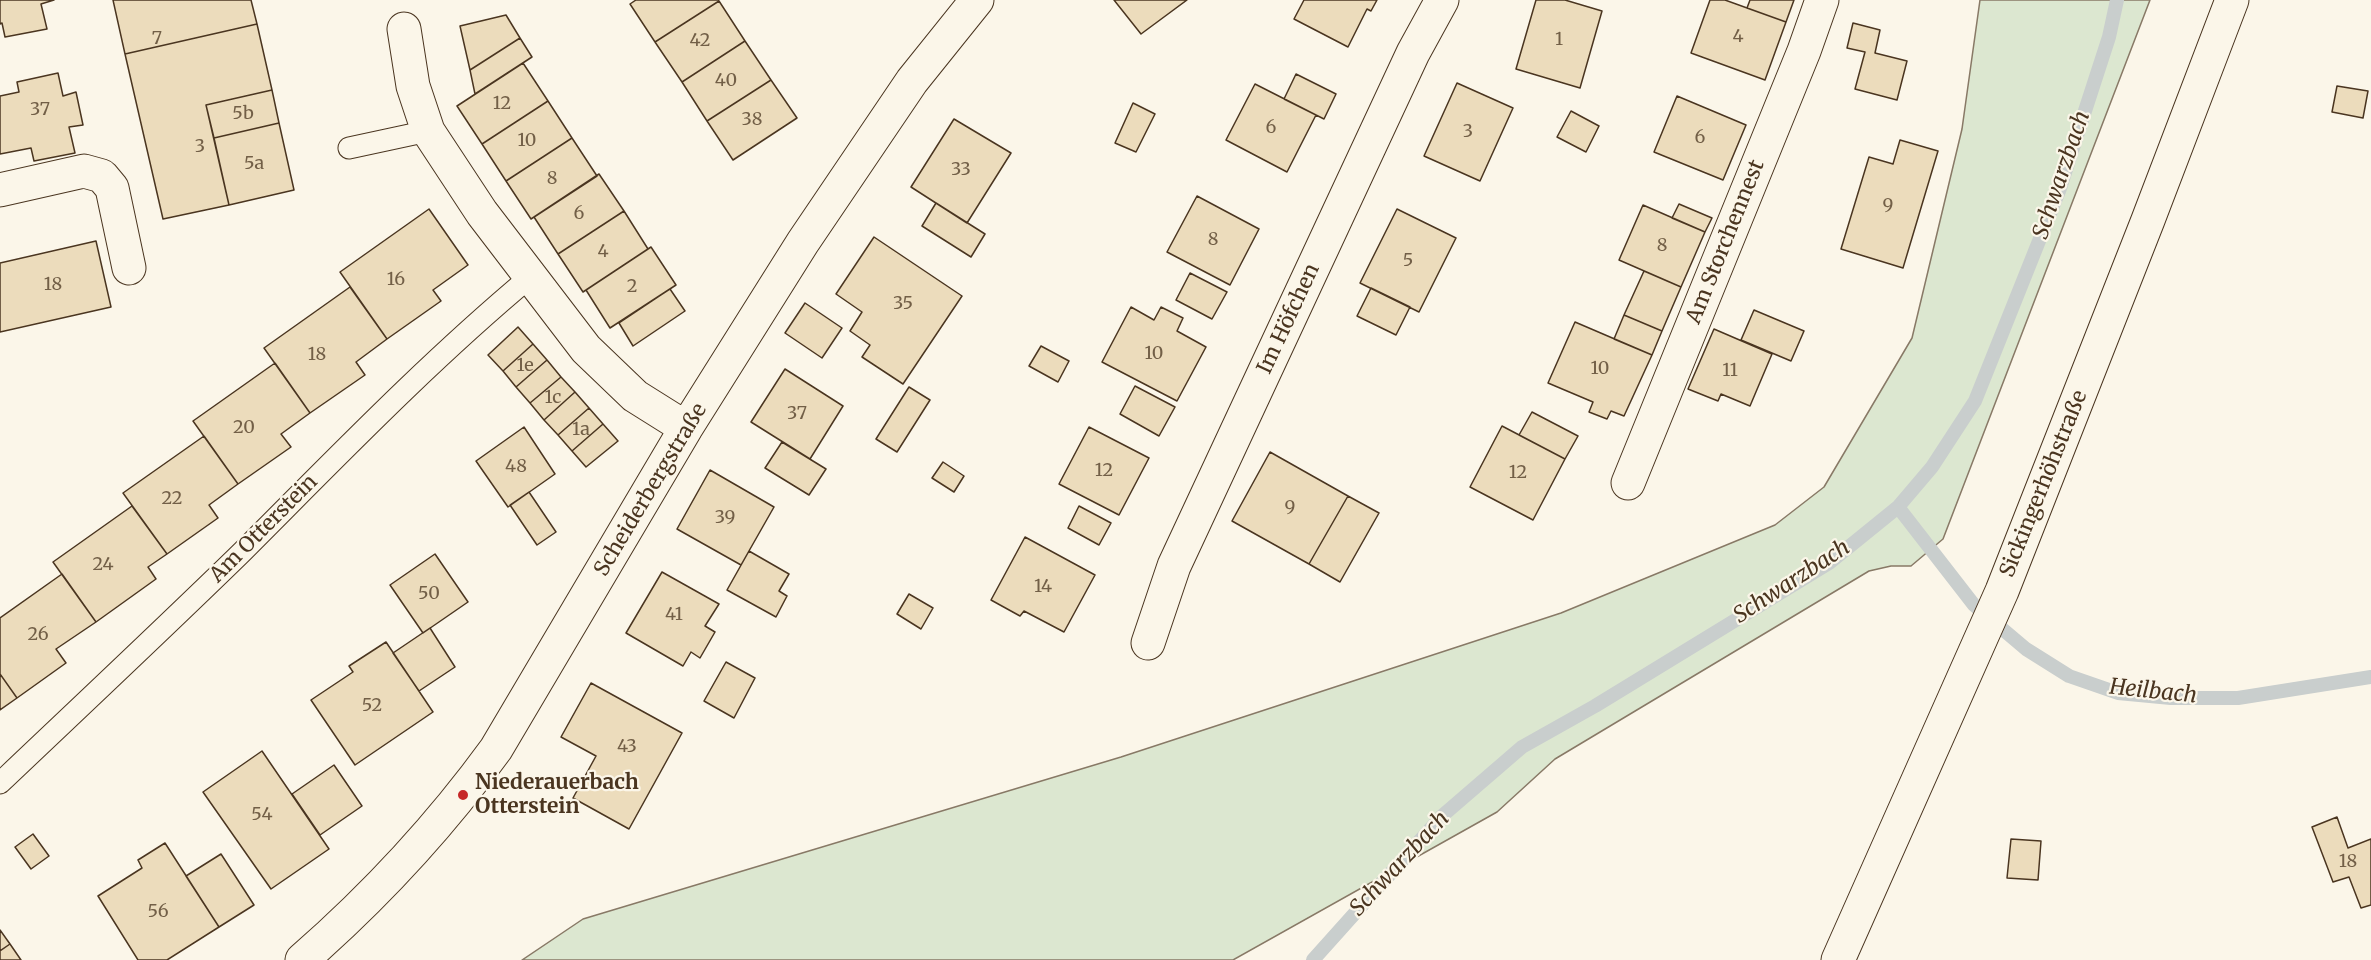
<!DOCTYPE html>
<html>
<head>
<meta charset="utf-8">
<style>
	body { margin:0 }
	canvas { display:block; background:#fbf6e9 }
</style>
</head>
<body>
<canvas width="2371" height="960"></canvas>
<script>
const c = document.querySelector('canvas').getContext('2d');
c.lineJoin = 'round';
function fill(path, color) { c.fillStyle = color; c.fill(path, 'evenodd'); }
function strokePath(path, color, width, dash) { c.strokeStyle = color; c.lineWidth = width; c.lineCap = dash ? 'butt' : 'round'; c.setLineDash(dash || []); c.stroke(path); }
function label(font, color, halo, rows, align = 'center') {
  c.font = font + ' Merriweather,serif'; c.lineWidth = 4.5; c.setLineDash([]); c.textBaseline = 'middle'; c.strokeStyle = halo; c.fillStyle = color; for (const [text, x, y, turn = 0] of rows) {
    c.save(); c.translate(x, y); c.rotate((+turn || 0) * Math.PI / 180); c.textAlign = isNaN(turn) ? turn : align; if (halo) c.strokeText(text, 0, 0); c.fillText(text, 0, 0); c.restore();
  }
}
const green = new Path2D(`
	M1980,0H2150L1943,539L1911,566H1891L1869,571L1555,759L1497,812L1233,960H522L583,919L1121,757L1561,613L1775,525L1824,487L1912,338L1962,129Z`);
fill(green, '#dce7d0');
strokePath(green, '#887966', 1.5);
strokePath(new Path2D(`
	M1898,507L1974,605L2026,649L2069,676L2118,693L2171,698H2238L2371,677
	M1313,960L1442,816L1522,747L1595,706L1829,563L1898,507L1932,467L1975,401L2059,191L2109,37L2117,0`), '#c9cecd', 14);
const building = new Path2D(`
	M0,0H54L41,4L47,29L5,37L2,23L0,24Z
	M113,0H251L257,24L125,54Z
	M636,0H718L719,1L655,42L630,4Z
	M1114,0H1187L1141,34Z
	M1304,0H1377L1371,11L1367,9L1348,47L1294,19Z
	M1536,0H1565L1602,11L1580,88L1516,69Z
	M1710,0H1725L1786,22L1765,80L1691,53Z
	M1750,0H1794L1786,22L1747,8Z
	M719,1L745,41L682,82L655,42Z
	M506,15L520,38L470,70L460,26Z
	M1853,23L1880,30L1875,53L1907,61L1897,100L1855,89L1865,52L1847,48Z
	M257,24L272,90L206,105L229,205L163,219L125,54Z
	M520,38L532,57L475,94L470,70Z
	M745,41L771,80L707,121L682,82Z
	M523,63L548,101L482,144L457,106Z
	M58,73L63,96L76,92L83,125L69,127L75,153L34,161L31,148L0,154V96L19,92L17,82Z
	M1296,74L1336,94L1324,119L1284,99Z
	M771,80L797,118L733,160L707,121Z
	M1457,83L1513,108L1480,181L1424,156Z
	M1255,84L1316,115L1287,172L1226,140Z
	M2337,86L2368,91L2363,118L2332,112Z
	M272,90L279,123L214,138L206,105Z
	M1677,96L1746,125L1723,180L1654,152Z
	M548,101L572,138L506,181L482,144Z
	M1133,103L1155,114L1136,152L1115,143Z
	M1571,111L1599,126L1586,152L1557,137Z
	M954,119L1011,153L967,223L911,187Z
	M279,123L294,190L229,205L214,138Z
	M572,138L597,176L531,219L506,181Z
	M1900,140L1938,151L1903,268L1841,249L1869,157L1893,164Z
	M599,174L624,211L558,254L534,217Z
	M1197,196L1259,229L1230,285L1167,252Z
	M936,203L985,234L971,257L922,226Z
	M1679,204L1712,218L1705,232L1672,218Z
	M1643,205L1705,232L1681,287L1619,260Z
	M429,209L468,265L433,290L441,301L387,339L340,272Z
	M1397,209L1456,238L1419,312L1360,283Z
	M624,211L648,249L583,292L558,254Z
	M874,237L962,296L903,384L862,357L870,345L850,331L862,312L836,294Z
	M96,241L111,307L0,332V263Z
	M651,247L676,285L610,328L586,290Z
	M1644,271L1681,287L1662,331L1624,315Z
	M1190,273L1227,292L1212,319L1176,300Z
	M350,287L387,339L356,362L365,375L310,413L264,348Z
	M1371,288L1410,307L1396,335L1357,316Z
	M670,289L685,311L633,346L619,323Z
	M805,303L842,328L822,358L785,333Z
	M1131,307L1154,320L1161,307L1183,318L1177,331L1206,347L1177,401L1102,362Z
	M1754,310L1804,331L1791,361L1741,340Z
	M1624,315L1662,331L1652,355L1614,339Z
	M1575,322L1652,355L1624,416L1611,411L1607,419L1589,412L1593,402L1548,383Z
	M518,327L533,344L503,371L488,355Z
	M1714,329L1772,354L1750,406L1721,394L1718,401L1688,389Z
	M533,344L547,360L516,387L503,371Z
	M1041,346L1069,361L1058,382L1029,366Z
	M547,360L561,377L530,403L516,387Z
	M275,363L310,413L281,434L291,447L238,484L193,421Z
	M785,369L843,406L810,459L751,422Z
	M561,377L575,392L544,420L530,403Z
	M1135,386L1175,407L1159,436L1120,414Z
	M909,387L930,400L897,452L876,439Z
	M575,392L589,408L558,435L544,420Z
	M589,408L603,424L572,451L558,435Z
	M1532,412L1578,436L1565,459L1519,435Z
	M603,424L618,441L586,467L572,451Z
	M1502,426L1565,459L1533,520L1470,487Z
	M524,427L555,474L508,507L476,461Z
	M1089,427L1149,458L1119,515L1059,484Z
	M204,436L238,484L209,505L218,518L167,554L123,493Z
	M782,442L826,469L809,495L765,468Z
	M1270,452L1348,496L1309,564L1232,521Z
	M943,462L964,476L954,492L932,478Z
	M710,470L774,507L741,565L677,529Z
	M529,492L556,532L537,545L510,505Z
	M1348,496L1379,513L1340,582L1309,564Z
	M132,506L167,554L148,567L156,579L96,622L53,562Z
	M1079,506L1111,523L1099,545L1068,528Z
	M1025,537L1095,575L1064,632L1024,611L1020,616L991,600Z
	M749,551L789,574L779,591L787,596L776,617L727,590Z
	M435,554L468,602L423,633L390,585Z
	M662,572L719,604L705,626L715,632L700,658L691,652L683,666L626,633Z
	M62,574L96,622L56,649L66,663L17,698L0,674V618Z
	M909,594L933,608L921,629L897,614Z
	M430,628L455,667L419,691L393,653Z
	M386,642L433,712L355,765L311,700L353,672L349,666Z
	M726,662L755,678L734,718L704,701Z
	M0,674L17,698L0,710Z
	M591,683L682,733L629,829L573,798L596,756L561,737Z
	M262,751L329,849L271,889L203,792Z
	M334,765L362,806L320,835L292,794Z
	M2337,817L2348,848L2371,839V905L2361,908L2349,877L2333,882L2312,827Z
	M33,834L49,856L31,869L15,847Z
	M2011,839L2041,841L2038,880L2007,878Z
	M165,843L219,927L167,960H138L98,896L142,868L138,860Z
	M221,854L254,905L219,927L186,876Z
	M0,930L10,944L0,951Z
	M10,944L21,960H0V951Z`);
fill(building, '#ecdcbc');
strokePath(building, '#4a3520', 1.5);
const lane = new Path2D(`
	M349,148L428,131
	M0,783C80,707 160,632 239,555C334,460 427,363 530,277`);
const street = new Path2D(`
	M404,29L413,86L428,131L482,213L586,349L635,396L686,428
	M0,190L84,171L102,176L112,188L129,268
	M1628,483L1804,51L1822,0
	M1148,643L1174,566L1413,53L1442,0
	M302,960C374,897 440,826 496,749L686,428L803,242L912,81L977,0`);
const secondary = new Path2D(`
	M1838,960L2002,591L2148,220L2232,0`);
strokePath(lane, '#4a3520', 23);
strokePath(street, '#4a3520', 35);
strokePath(secondary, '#4a3520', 35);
strokePath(lane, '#fbf6e9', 21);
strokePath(street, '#fbf6e9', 33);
strokePath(secondary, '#fbf6e9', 33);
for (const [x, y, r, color] of [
	[463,795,6,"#c62828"]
]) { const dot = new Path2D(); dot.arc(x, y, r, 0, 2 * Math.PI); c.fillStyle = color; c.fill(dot); strokePath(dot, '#fbf6e9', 2); }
label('18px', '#725f47', null, [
	["4",1738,37],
	["7",157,39],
	["1",1559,40],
	["42",700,41],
	["40",726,81],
	["12",502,104],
	["37",40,110],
	["5b",243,114],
	["38",752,120],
	["6",1271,128],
	["3",1468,132],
	["6",1700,138],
	["10",527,141],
	["3",200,147],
	["5a",254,164],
	["33",961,170],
	["8",552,179],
	["9",1888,206],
	["6",579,214],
	["8",1213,240],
	["8",1662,246],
	["4",603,252],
	["5",1408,261],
	["16",396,280],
	["18",53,285],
	["2",632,287],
	["35",903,304],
	["10",1154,354],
	["18",317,355],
	["1e",525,366],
	["10",1600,369],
	["11",1730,371],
	["1c",553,398],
	["37",797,414],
	["20",244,428],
	["1a",581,430],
	["48",516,467],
	["12",1104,471],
	["12",1518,473],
	["22",172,499],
	["9",1290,508],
	["39",725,518],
	["24",103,565],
	["14",1043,587],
	["50",429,594],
	["41",674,615],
	["26",38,635],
	["52",372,706],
	["43",627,747],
	["54",262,815],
	["18",2348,862],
	["56",158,912]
]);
label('21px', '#4a3520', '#fbf6e9', [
	["Am Storchennest",1726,242,-68],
	["Im Höfchen",1289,319,-65],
	["Sickingerhöhstraße",2044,484,-68],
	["Scheiderbergstraße",651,490,-59],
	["Am Otterstein",264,529,-45]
]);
label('bold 21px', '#4a3520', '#fbf6e9', [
	["Niederauerbach",475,783],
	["Otterstein",475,807]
], 'left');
label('italic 22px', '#4a3520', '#fbf6e9', [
	["Schwarzbach",2062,175,-71],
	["Schwarzbach",1792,582,-33],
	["Heilbach",2153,692,6],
	["Schwarzbach",1400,864,-47]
]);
</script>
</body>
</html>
